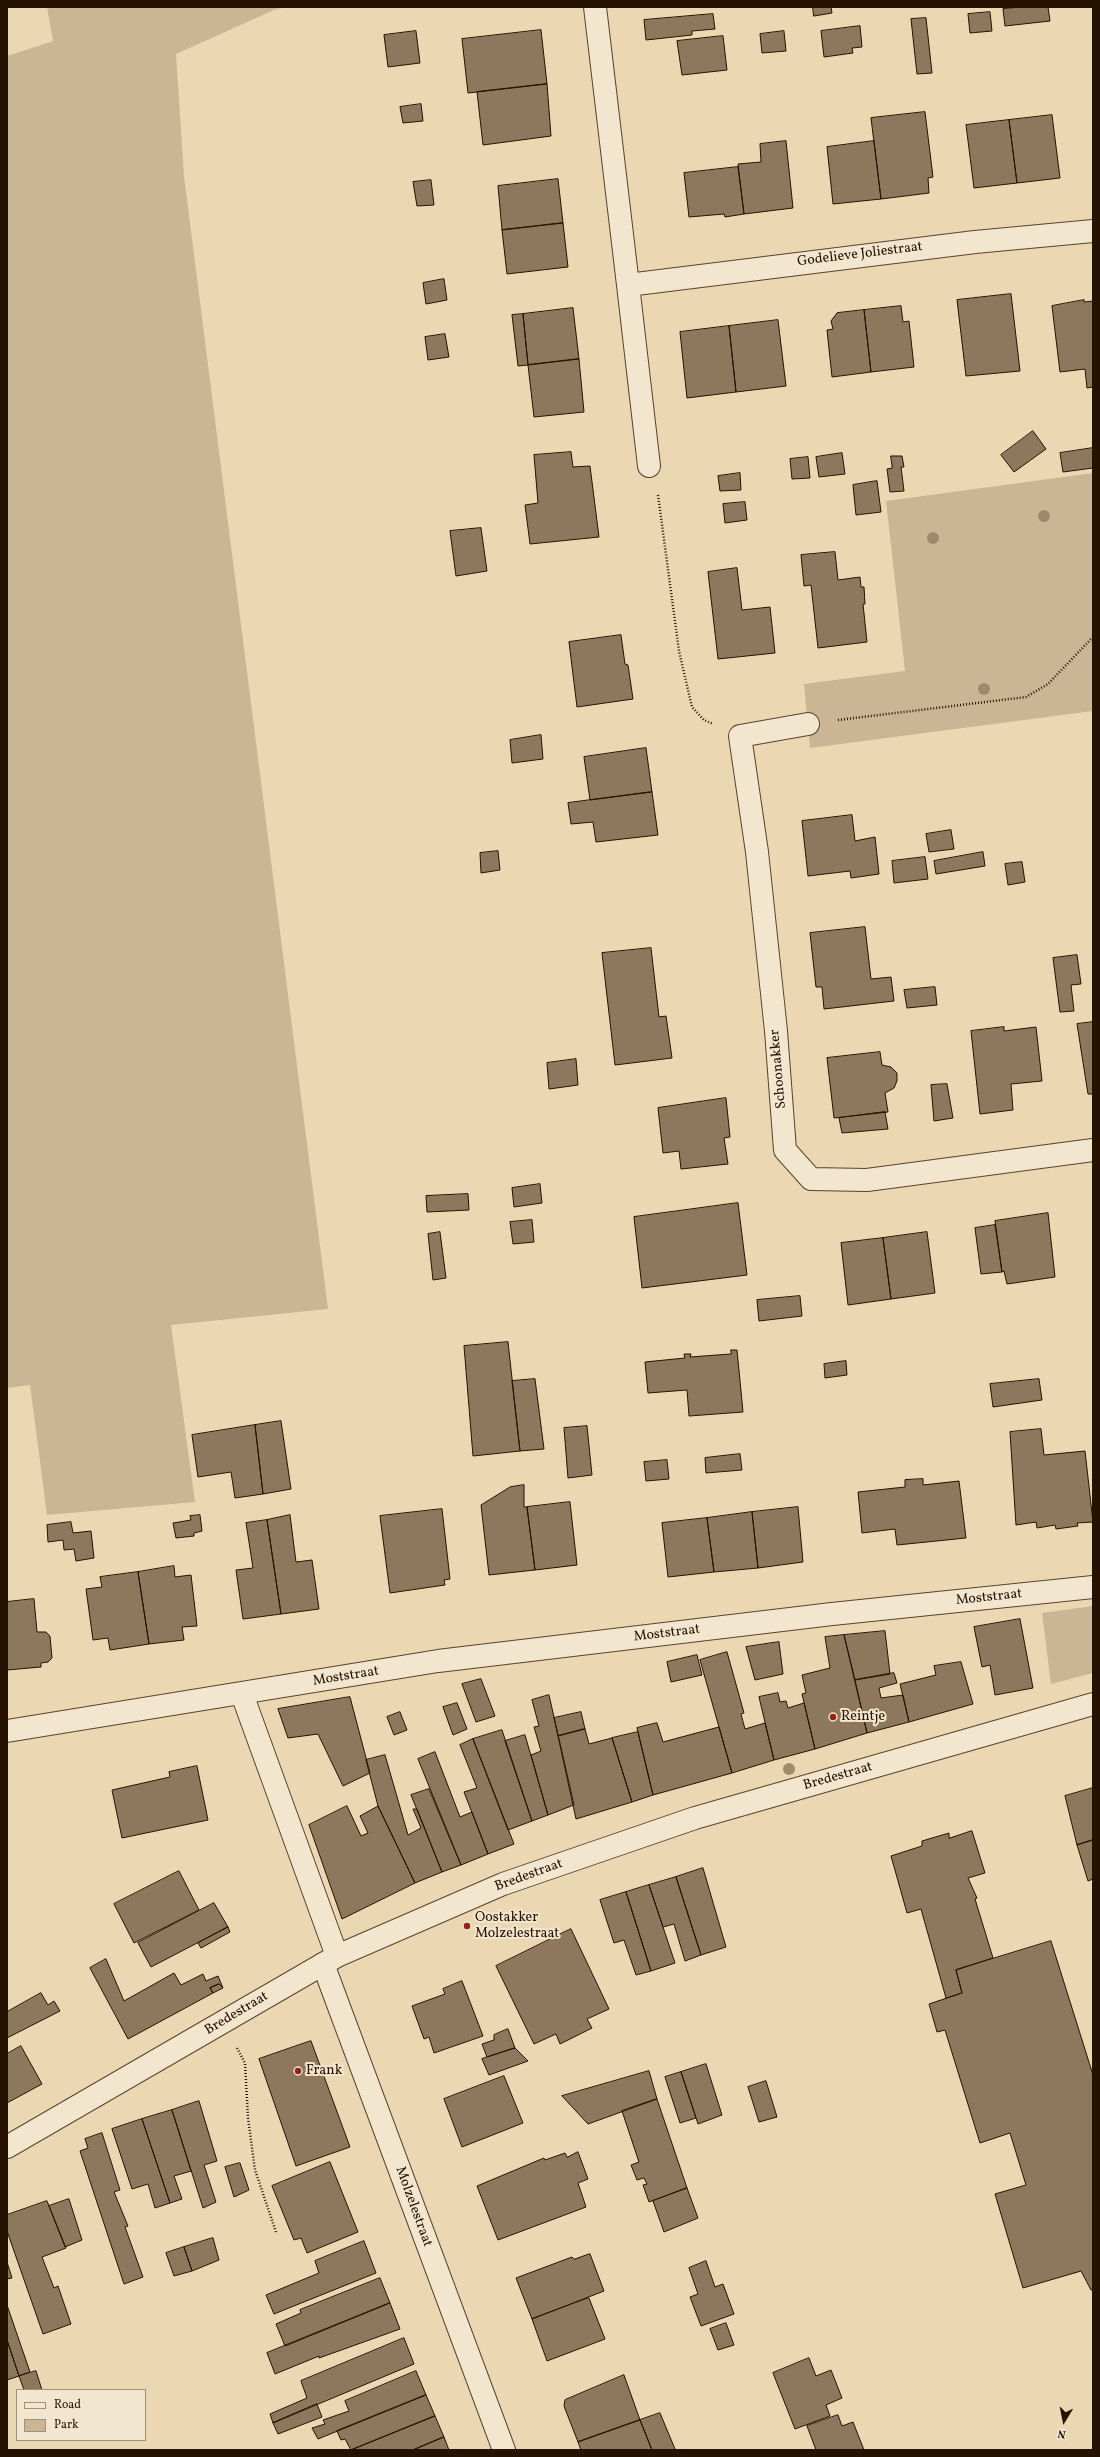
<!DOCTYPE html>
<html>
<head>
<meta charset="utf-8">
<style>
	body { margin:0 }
	#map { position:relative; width:1100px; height:2457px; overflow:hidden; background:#ebd8b3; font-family:Vollkorn,serif }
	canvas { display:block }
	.frame { position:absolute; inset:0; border:8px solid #271100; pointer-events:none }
	.legend { position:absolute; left:16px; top:2389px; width:130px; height:52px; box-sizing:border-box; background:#f2e6ce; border:1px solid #a1917c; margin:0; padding:5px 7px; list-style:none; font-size:12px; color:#271100 }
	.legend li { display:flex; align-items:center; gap:8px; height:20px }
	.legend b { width:20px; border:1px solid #a1917c }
	.north { position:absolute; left:1044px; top:2401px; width:40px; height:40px; -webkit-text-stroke:3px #f2e6ce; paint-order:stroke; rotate:190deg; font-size:11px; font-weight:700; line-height:16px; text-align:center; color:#271100 }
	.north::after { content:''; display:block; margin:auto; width:14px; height:18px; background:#271100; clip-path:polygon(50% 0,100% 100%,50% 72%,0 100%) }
</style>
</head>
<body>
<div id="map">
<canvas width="1100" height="2457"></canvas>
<div class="frame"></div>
<ul class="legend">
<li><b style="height:5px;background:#f2e6ce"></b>Road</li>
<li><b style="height:11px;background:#cab695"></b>Park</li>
</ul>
<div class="north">N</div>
</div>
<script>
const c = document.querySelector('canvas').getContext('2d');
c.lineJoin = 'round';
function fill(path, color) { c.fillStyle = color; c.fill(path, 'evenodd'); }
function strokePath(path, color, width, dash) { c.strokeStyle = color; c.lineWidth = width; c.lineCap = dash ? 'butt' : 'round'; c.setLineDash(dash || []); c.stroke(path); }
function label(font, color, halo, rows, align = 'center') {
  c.font = font + ' Vollkorn,serif'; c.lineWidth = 4; c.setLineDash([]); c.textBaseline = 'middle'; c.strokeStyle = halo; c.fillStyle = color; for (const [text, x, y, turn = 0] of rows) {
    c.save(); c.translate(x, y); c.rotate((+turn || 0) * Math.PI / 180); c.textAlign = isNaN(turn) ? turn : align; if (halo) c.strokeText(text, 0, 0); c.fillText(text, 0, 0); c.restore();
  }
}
fill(new Path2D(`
	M47,7H285L274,10L176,54L184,176L328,1309L171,1325L195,1502L47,1515L30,1385L7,1388V56L53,41Z
	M1093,473V711L810,748L804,684L905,671L886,501Z
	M1093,1606V1673L1051,1684L1042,1613Z`), '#cab695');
const building = new Path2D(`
	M813,7H831L832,13L814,16Z
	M1021,7H1048L1050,21L1005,26L1003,9Z
	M990,12L992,31L970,33L968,14Z
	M713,14L715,29L692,31V35L646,40L644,20Z
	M926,18L932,73L917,74L911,19Z
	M860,26L862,47L852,48L853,53L824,57L821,31Z
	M541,30L547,84L468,93L462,39Z
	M416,31L420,63L388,67L384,35Z
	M784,31L786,51L762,53L760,34Z
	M723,36L727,70L682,75L677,41Z
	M547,84L551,136L483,145L477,92Z
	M421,104L423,121L403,123L400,107Z
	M925,112L933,177L928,178L929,193L881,199L871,118Z
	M1052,115L1060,178L1017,183L1009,120Z
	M1009,120L1017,183L974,188L966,125Z
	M786,141L793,208L744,214L738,164L761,162L760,144Z
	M874,141L881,199L833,204L827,147Z
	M738,167L744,214L725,217L724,214L689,217L684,173Z
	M558,179L563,223L502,230L498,186Z
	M431,180L434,205L417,206L413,182Z
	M563,223L568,267L507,274L502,230Z
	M444,279L447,300L426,304L423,283Z
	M1011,294L1020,371L966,376L957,300Z
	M1084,300V302L1093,301V387L1087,388L1085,369L1060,372L1052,306Z
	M901,306L903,322L909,321L914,367L871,372L864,310Z
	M573,308L579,359L528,365L523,314Z
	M864,310L871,372L832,377L827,330L833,329L831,321L837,313Z
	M523,314L528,365L518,366L512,315Z
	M778,320L786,386L736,392L729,326Z
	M729,326L736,392L687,398L680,332Z
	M445,334L449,357L428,360L425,337Z
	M579,359L584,412L534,417L528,365Z
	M1033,431L1046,449L1014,472L1001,455Z
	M1093,448V468L1063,472L1060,453Z
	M571,452L573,467L590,466L599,537L530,544L525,505L538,503L534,455Z
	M842,453L845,474L819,477L816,457Z
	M891,456H902L904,467H901L904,491L890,492L887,469L892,468Z
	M808,457L810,478L792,479L790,459Z
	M740,473L741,490L720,491L718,476Z
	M877,481L881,512L856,515L853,485Z
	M745,502L747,520L725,523L723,504Z
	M481,528L487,571L456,576L450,531Z
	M835,552L838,580L860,577L861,587H864L865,604H863L867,642L818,648L811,585L804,586L801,555Z
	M737,568L742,610L770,607L775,653L718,659L708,572Z
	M621,635L625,664L628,665L633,699L577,707L569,642Z
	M541,735L543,759L512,763L510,740Z
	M646,748L652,792L590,800L584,757Z
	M652,792L658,835L596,842L593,822L571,824L568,803Z
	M852,815L855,841L875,837L879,874L851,878L850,871L808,876L802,821Z
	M951,830L954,849L929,852L926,834Z
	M498,851L500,870L481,873L480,853Z
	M983,852L985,866L936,874L934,861Z
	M925,857L928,879L894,883L892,861Z
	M1022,862L1025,882L1008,885L1005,864Z
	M865,927L871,979L891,977L894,1001L824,1009L822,987H816L810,933Z
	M651,948L659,1017L666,1016L672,1058L615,1065L602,953Z
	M1077,955L1081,984L1071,985L1074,1011L1060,1012L1053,958Z
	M935,987L937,1005L907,1008L904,990Z
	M1093,1022V1094H1088L1077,1024Z
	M1004,1027V1031L1036,1027L1042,1081L1011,1084L1013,1110L980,1114L971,1031Z
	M880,1052L882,1065L891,1067L897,1073V1081L894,1088L885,1093L888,1112L834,1118L827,1058Z
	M576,1059L578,1085L549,1089L547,1063Z
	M947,1084L953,1118L934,1121L931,1085Z
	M726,1098L730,1137L724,1138L728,1164L681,1169L679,1151L663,1153L658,1108Z
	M885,1112L888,1129L842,1133L839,1118Z
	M540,1184L542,1203L514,1207L512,1188Z
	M468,1194L469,1210L427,1212L426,1196Z
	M738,1203L747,1275L642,1288L634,1217Z
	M1048,1213L1055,1277L1007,1284L1004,1271L1002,1272L995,1221Z
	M532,1220L534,1242L513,1244L510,1222Z
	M995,1225L1002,1272L981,1274L975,1228Z
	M440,1232L446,1278L433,1280L428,1234Z
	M927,1232L935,1293L891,1299L883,1238Z
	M883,1238L891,1299L848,1305L841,1243Z
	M800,1296L802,1316L759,1321L757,1300Z
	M508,1342L520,1451L473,1456L464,1346Z
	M731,1350H737L743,1412L689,1416L687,1390L648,1393L645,1362L685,1358L684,1354H691L690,1357L731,1354Z
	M846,1361L847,1375L825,1378L824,1364Z
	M535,1379L544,1449L520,1451L512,1381Z
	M1039,1379L1042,1400L993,1407L990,1384Z
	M281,1421L291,1489L263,1494L255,1425Z
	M255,1425L263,1494L235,1498L231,1472L198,1477L192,1435Z
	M587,1426L592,1475L568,1478L564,1428Z
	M1041,1429L1044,1455L1085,1451L1093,1522L1077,1523L1078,1526L1056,1529L1055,1525L1037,1528L1036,1522L1016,1525L1010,1432Z
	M740,1454L742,1470L706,1473L705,1458Z
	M667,1460L669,1479L646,1481L644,1462Z
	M923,1479V1485L959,1481L966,1538L897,1545L895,1529L862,1533L858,1492L905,1487V1480Z
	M524,1485V1507H527L535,1570L489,1575L481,1505L510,1487Z
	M570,1502L577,1565L535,1570L527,1507Z
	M798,1507L803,1562L758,1568L752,1512Z
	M442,1509L450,1579L444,1580L445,1585L390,1593L380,1516Z
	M752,1512L758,1568L714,1572L707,1518Z
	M200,1515L202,1531L194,1533V1536L176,1538L173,1523L191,1520L190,1516Z
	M290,1515L296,1562L312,1560L319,1609L281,1614L267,1520Z
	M707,1518L714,1572L668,1577L662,1523Z
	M267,1520L281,1614L243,1619L236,1570L253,1568L246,1523Z
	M71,1522L73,1533L91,1531L94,1558L76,1561L74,1549L64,1550L63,1540L48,1542L47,1525Z
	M174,1566L175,1577L191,1575L197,1626L182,1627L184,1640L149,1644L138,1572Z
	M138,1572L149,1644L110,1650L108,1638L93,1640L86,1589L102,1587L100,1577Z
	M34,1599L37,1632H46L50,1636L52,1658L48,1662L41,1663V1667L7,1670V1602Z
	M1020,1619L1033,1688L995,1695L990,1665L982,1667L974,1627Z
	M885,1631L890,1674L855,1680L844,1635Z
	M844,1635L867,1733L815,1749L802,1694L806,1693L802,1675L830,1668L825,1637Z
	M779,1642L783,1674L755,1680L746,1647Z
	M727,1652L744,1713L741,1714L745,1729L765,1723L774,1760L732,1773L700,1660Z
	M697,1655L702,1675L671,1682L667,1662Z
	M961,1662L973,1704L909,1722L900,1684L936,1675L934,1666Z
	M894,1673L897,1683L879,1688L881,1698L903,1695L909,1722L867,1733L855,1680Z
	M481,1679L495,1716L476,1722L462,1684Z
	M778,1693L780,1702L786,1701L788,1708L804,1703L815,1749L774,1760L759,1697Z
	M549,1695L574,1805L548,1815L531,1755L541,1751L534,1727L539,1726L532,1700Z
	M350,1697L370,1773L343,1786L318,1734L288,1738L278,1709Z
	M457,1703L467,1729L453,1735L443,1707Z
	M400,1712L407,1730L394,1735L387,1717Z
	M581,1712L585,1729L558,1736L554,1718Z
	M657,1723L663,1742L719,1727L732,1773L653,1795L637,1728Z
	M585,1729L589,1744L612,1738L632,1802L576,1819L558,1736Z
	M502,1730L532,1821L508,1830L473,1739Z
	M638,1732L653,1795L632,1802L612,1738Z
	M525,1735L548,1815L532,1821L505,1741Z
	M473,1739L514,1844L488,1854L464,1792L477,1788L460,1745Z
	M435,1752L460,1817L472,1812L488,1854L461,1865L418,1759Z
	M385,1755L408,1835L421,1828L413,1809H417L442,1872L415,1883L378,1806L366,1760Z
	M197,1766L208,1820L122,1838L112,1790L170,1777L169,1772Z
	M1093,1788V1840L1077,1845L1065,1796Z
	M429,1789L461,1865L442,1872L411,1795Z
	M347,1806L361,1836L368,1833L360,1816L378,1806L415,1883L342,1919L309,1825Z
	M972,1831L985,1873L968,1878L977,1898L975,1899L993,1958L956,1970L962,1993L946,1998L921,1909L907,1913L891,1856L922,1846V1841L949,1833V1838Z
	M1093,1840V1879L1088,1881L1077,1845Z
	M703,1868L726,1947L701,1955L676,1877Z
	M179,1871L199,1910L134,1943L114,1904Z
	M676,1877L701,1955L685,1961L674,1924L663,1927L649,1885Z
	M649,1885L675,1963L651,1971L626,1892Z
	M626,1892L651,1971L636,1975L624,1940L614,1943L600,1900Z
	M214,1903L228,1927L151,1967L138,1943Z
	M228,1927L230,1932L201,1948L198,1943Z
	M571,1929L609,2009L587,2019L592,2028L560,2044L556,2034L534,2044L496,1966Z
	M1051,1941L1093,2075V2290H1091L1081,2271L1023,2288L995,2194L1026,2185L1010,2133L980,2143L945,2030L937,2032L929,2004L962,1993L956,1970Z
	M106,1959L124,2001L174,1973L181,1985L203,1974L206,1981L218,1976L223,1988L219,1984L210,1988L213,1993L128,2039L90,1968Z
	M462,1981L483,2036L434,2053L429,2037L424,2039L412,2006L445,1994L443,1989Z
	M219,1984L223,1988L213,1993L210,1988Z
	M41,1993L48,2005L54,2001L60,2011L7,2038V2012Z
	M508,2029L515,2048L487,2057L482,2044L494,2040V2035Z
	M311,2041L350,2147L296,2166L259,2059Z
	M21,2046L42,2084L7,2103V2054Z
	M515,2048L528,2061L489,2075L482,2059Z
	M706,2064L722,2115L698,2124L681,2072Z
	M649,2071L657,2099L588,2124L562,2096Z
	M681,2072L696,2118L680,2123L665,2077Z
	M504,2076L523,2123L462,2147L444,2099Z
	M766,2081L777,2117L759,2122L748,2087Z
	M657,2099L687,2188L649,2202L643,2185L647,2184L644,2178L637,2180L631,2165L639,2162L622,2111Z
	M199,2101L217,2161L204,2165L216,2202L203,2208L172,2110Z
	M172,2110L191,2171L174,2176L182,2199L170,2203L142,2119Z
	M142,2119L170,2203L155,2208L148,2184L132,2189L112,2129Z
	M102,2133L120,2190L114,2192L128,2226L125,2227L143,2277L124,2284L80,2151L88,2148L85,2139Z
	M578,2152L588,2179L578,2183L586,2207L498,2240L477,2186L544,2158L545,2160L565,2153L567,2157Z
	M330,2162L358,2232L307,2253L301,2238L294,2240L272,2186Z
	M240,2163L249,2190L234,2197L225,2167Z
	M687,2188L698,2218L664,2232L653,2201Z
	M69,2199L82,2240L65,2247L49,2206Z
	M47,2201L66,2248L42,2257L54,2288L58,2286L71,2324L43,2334L7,2231V2215Z
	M213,2238L219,2260L192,2271L184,2247Z
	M364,2241L376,2273L274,2314L266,2295L319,2273L315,2261Z
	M184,2247L192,2271L174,2276L166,2253Z
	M590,2254L604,2291L532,2319L516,2278L572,2257L574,2259Z
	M706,2261L715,2287L723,2284L734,2314L701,2326L690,2297L698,2294L689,2268Z
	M7,2262L12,2278L7,2279Z
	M380,2278L390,2303L285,2346L276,2324L301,2313L300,2310Z
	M589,2298L605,2339L547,2361L532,2319Z
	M390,2303L400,2329L319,2358V2356L275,2374L267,2353Z
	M7,2305L30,2372L19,2376L7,2340Z
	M726,2323L734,2345L718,2350L710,2329Z
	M404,2338L414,2364L273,2423L270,2414L307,2398L301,2381Z
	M7,2340L19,2376L7,2380Z
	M809,2358L816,2376L831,2370L842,2398L826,2405L830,2416L795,2429L773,2373Z
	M36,2371L42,2390H24L19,2376Z
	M416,2371L426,2395L318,2439L312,2428L325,2424L323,2420L349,2411L345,2401Z
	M624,2375L640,2420L578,2442L564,2406L565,2400Z
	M426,2395L435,2416L351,2450L345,2439L341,2440L337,2431Z
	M317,2404L322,2417L278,2434L273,2423Z
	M660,2413L675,2449L673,2450H652L640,2420Z
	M838,2415L842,2426L853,2422L864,2450H816L807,2426Z
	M435,2416L444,2437L413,2450H351Z
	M640,2420L652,2450H581L578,2442Z
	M444,2437L449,2450H413Z`);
fill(building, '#8d785d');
strokePath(building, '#271100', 1);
const minor = new Path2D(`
	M595,7L628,285L975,242L1093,231
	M628,285L649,466
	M808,724L740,736L757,852L776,1031L785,1150L811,1179L867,1180L1093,1150
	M242,1694L337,1956
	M7,1731L438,1661L832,1614L1093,1587
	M323,1964L504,2450`);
const tertiary = new Path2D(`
	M7,2147L337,1956L503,1884L695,1818L1093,1704`);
strokePath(minor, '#58432d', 24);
strokePath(tertiary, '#58432d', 24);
strokePath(new Path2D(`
	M658,495L679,651L692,707L704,720L713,724
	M838,720L1026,697L1048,684L1093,637
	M237,2048L245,2063L248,2118L255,2170L276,2232`), '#271100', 2.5, [1, 2]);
strokePath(minor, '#f2e6ce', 22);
strokePath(tertiary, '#f2e6ce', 22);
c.fillStyle = '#9f8a6d';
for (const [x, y] of [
	[1044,516],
	[933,538],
	[984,689],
	[789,1769]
]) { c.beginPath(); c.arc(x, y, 6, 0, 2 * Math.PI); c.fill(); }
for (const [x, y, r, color] of [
	[833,1717,4,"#8f2418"],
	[467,1926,4,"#8f2418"],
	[298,2071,4,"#8f2418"]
]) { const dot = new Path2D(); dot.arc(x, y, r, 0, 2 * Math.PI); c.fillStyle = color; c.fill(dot); strokePath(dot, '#f2e6ce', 1.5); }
label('14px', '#271100', '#f2e6ce', [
	["Godelieve Joliestraat",860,255,-7],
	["Schoonakker",779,1069,-95],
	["Moststraat",989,1598,-6],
	["Moststraat",667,1634,-7],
	["Moststraat",346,1677,-9],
	["Bredestraat",838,1777,-16],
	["Bredestraat",529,1876,-20],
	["Bredestraat",237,2014,-31],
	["Molzelestraat",413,2207,70]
]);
label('14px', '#271100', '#f2e6ce', [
	["Reintje",841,1717],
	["Oostakker",475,1918],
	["Molzelestraat",475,1934],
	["Frank",306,2071]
], 'left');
</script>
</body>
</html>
